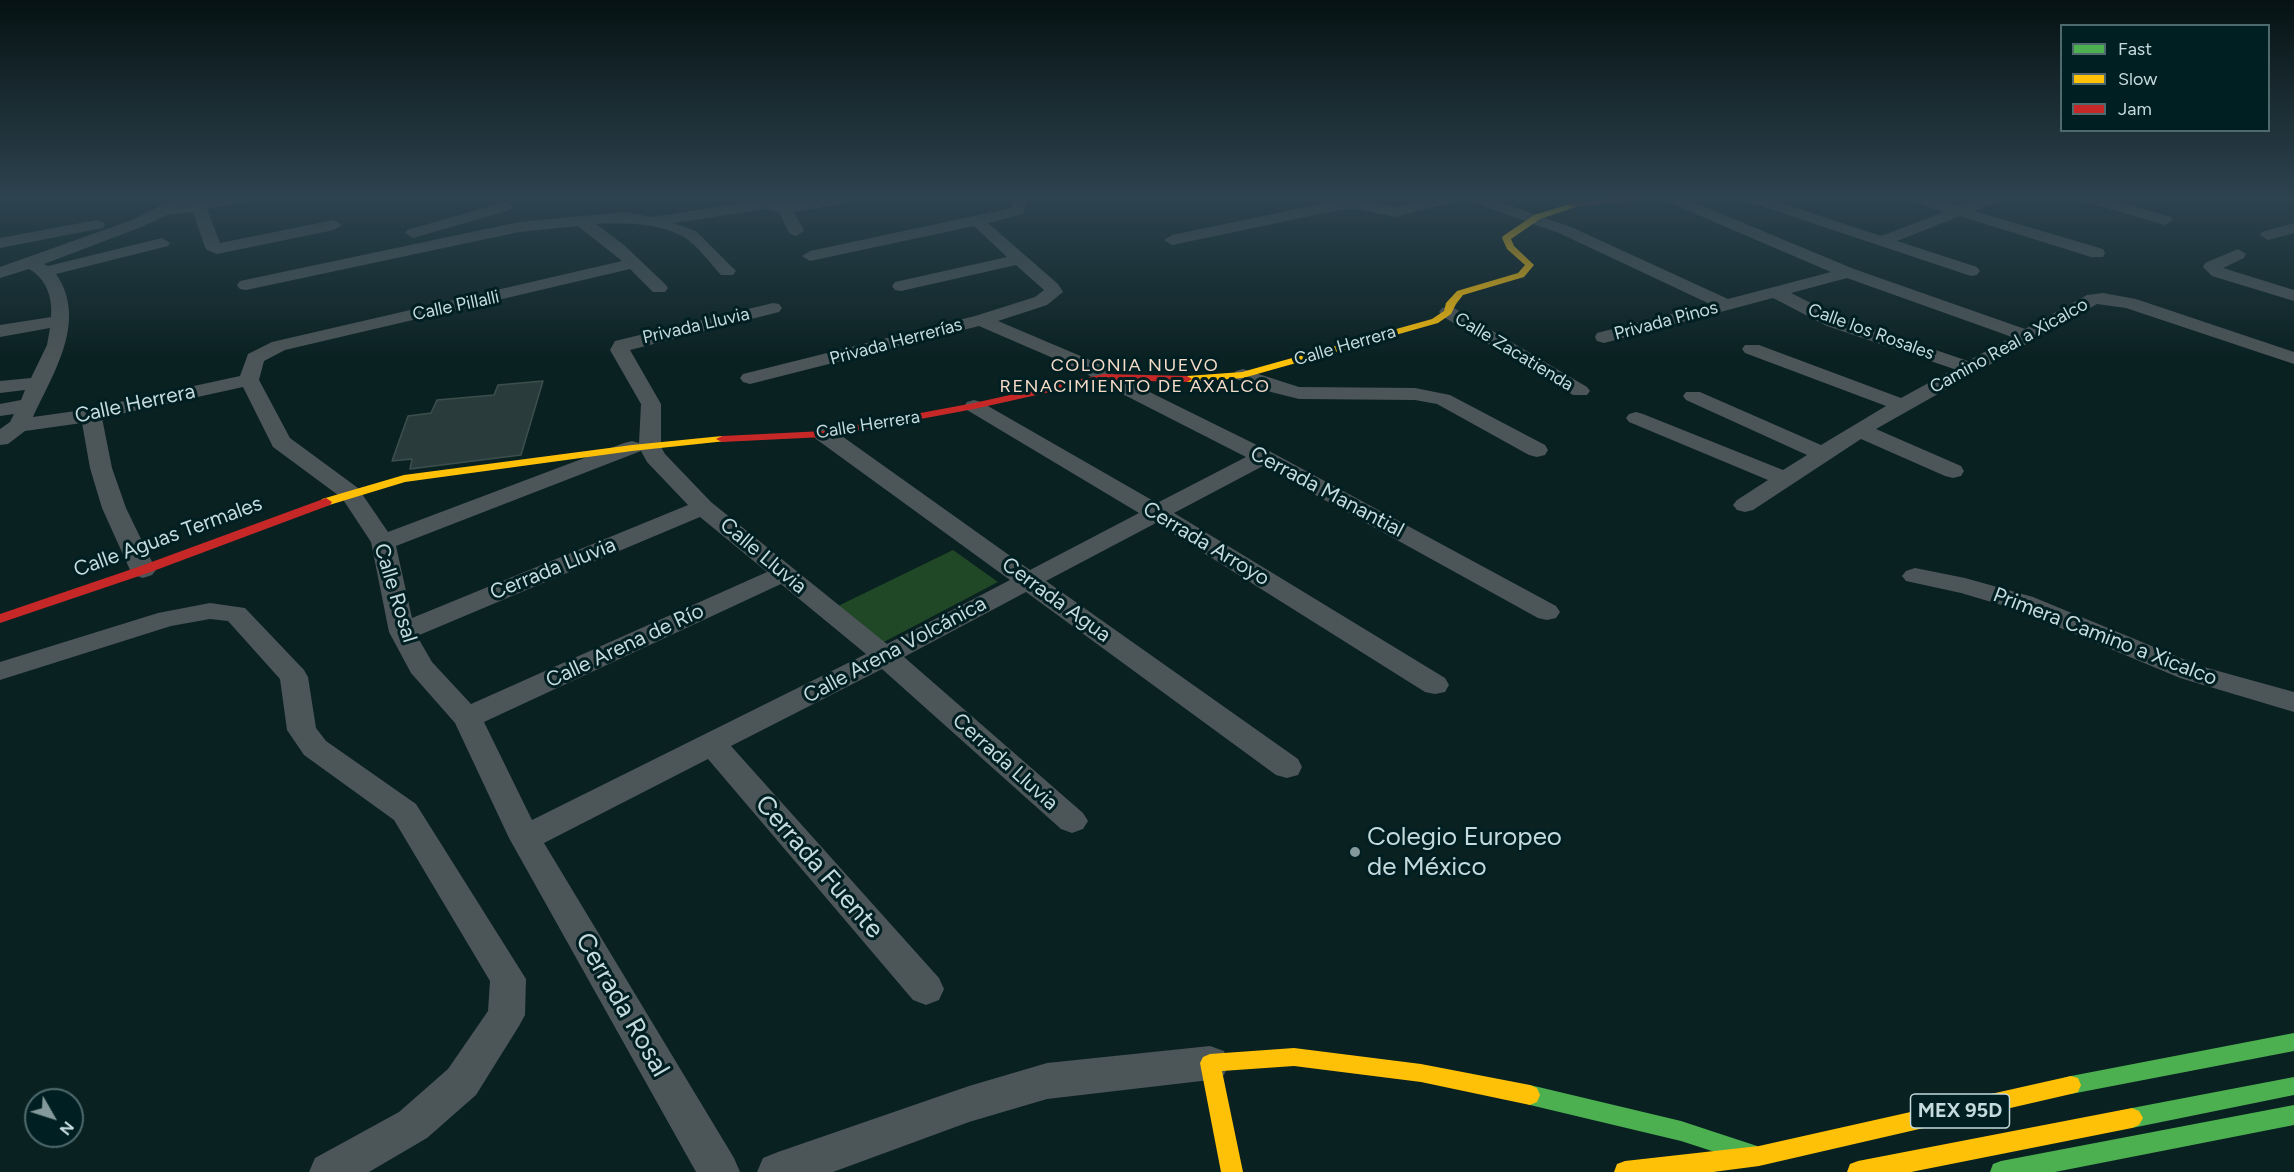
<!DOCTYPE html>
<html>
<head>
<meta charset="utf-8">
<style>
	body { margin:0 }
	#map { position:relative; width:2294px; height:1172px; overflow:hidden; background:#0a2122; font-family:Figtree,sans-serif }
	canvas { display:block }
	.legend { position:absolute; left:2060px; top:24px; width:210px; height:108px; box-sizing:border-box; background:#001f22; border:2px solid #4f6a6c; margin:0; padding:8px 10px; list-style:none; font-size:18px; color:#c5dadc }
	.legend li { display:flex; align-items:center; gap:12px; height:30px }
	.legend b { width:30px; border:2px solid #4f6a6c }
	.north { position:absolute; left:24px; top:1088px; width:60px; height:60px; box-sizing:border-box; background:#001f22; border:2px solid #4f6a6c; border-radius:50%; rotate:129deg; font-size:16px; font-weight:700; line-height:24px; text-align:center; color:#c5dadc }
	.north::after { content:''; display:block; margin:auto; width:21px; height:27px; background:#84999b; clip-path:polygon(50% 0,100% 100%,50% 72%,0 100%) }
</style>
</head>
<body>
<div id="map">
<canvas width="2294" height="1172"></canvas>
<ul class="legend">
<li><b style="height:8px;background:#4caf50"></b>Fast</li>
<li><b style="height:8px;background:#ffc107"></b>Slow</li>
<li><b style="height:8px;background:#c62828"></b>Jam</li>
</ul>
<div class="north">N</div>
</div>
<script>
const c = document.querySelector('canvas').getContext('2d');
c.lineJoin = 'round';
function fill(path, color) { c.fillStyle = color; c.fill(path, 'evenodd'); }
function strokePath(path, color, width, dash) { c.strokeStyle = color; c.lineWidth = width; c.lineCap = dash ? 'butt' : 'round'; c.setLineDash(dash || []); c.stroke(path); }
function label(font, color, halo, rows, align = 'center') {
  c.font = font + ' Figtree,sans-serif'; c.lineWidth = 6; c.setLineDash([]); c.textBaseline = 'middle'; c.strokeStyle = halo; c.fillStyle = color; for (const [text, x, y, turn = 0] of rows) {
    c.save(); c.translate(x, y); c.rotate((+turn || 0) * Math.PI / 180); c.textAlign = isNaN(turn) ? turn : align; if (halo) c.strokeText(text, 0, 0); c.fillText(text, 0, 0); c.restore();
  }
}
fill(new Path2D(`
	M953,550L998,582L880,644L836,607Z`), '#204826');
const building = new Path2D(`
	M543,381L521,455L410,469L412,459L392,461L408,416L431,413L437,400L494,395L498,385Z`);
fill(building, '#293c3b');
strokePath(building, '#3d4f4d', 1.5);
fill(new Path2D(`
	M178,197H196L189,203L223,197H254L252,200L207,209L220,243L334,220L342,225L334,230L217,254L207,250L205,247L193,212L167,215L144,226L44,264L48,266L162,238L170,243L168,246L56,274C88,320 54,372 33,417L83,410L240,376L248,354L272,342L622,261L578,226L519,232L246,290L240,289L237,285L240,281L519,222L624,212L653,217L768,199L785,204L827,197H858L851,202L794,212L804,231L796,236L790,234L779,212L767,209L673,223L696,231L736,271L733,275H721C710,263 698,246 684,237C660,223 623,222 596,224L624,245L665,284L668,288L665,292H653L630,269L285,350L264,361L259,380L290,438L358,488L388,532L624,443L632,441L639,443L641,404L610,350L615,341L773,303L779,304L782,308L779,312L630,350L661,404V447L665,454L711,502L887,644L1010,580L816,439L813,434L816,429L824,428L832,429L1030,570L1139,513L967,410L964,406L967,402L974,400L981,402L1157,503L1246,457L1097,381L1083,371L979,326L750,384L743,382L740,378L743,374L975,316L1035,297L1044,290L1016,265L901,291L895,290L892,286L895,282L1007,257L974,226L810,261L802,256L810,251L1011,208L1015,197H1029L1023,214L988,223L1058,284L1063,292L1047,305L998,321L1097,363L1111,373L1271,452L1556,606L1560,612L1556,618L1547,620L1538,618L1263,466L1174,513L1445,678L1449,685L1445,692L1435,694L1425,692L1156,523L1046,581L1298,759L1302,767L1298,775L1287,778L1276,775L1026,592L904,657L1083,813L1088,821L1083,829L1072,833L1061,829L882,669L731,746L939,978L944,989L939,1000L926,1005L913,1000L708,759L544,843L734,1158L740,1172H696L509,838L455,723L411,673L389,632L371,542L342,498L273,447L243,387L102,418L112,468L126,508L156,570L152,575L143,578L134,575L130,570L102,508L90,468L82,423L25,431L8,444L0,445V429L10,422L14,414L0,416V404L21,400L25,390L0,393V381L31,378L47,345L50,328L0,337V325L51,317C53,298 46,278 29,269L0,278V267L132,220ZM641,451L647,462L688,505L412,618L396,546ZM700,517L767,572L471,704L432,662L417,636ZM781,584L866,654L532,820L484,722Z
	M1438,197H1485L1571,227L1728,299L1831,272L1663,200L1660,197H1681L1854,269L2025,329L2087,295L2103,293L2136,299L2294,352V364L2126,308L2097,304L1876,429L1961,466L1964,471L1961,476L1953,478L1945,476L1861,439L1753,510L1745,512L1737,510L1733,505L1737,500L1768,480L1629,422L1626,418L1629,414L1636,412L1643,414L1783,470L1807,455L1686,400L1683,396L1686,392H1700L1821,445L1886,406L1745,353L1742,349L1745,345H1759L1901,398L1954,369L1827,326L1773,298L1604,343L1597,341L1595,337L1597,333L1710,304L1559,233L1466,200L1464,197L1461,200L1395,217L1357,209L1339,210L1172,245L1164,240L1172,235L1339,200L1357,199L1395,207ZM1847,278L2012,337L1968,361L1841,318L1791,293Z
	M1740,197H1763L1881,236L1944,212L1907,200L1905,197H1928L1958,206L1983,197H2003L2001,200L1974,211L2103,249L2105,253L2103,257H2091L1960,216L1897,241L1977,267L1980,271L1977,275L1971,276L1743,200Z
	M2076,197H2100L2171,217L2173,220L2165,225L2079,200Z
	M505,202L510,204L513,207L510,210L413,238L405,233L407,230Z
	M97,220L103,222L105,225L103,228L0,248V238Z
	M2294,223V233L2268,240L2260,235L2262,232Z
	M2238,249L2246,254L2244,258L2223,268L2294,290V301L2212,276L2203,267L2205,263Z
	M1448,307L1454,308L1587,387L1590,391L1587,395H1573L1442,316L1439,312L1442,308Z
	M1243,369L1299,387L1415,388L1450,395L1545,445L1548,450L1545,455L1537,457L1529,455L1437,404L1415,400L1299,399L1271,392L1236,379L1233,375L1236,371Z
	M1915,568L1965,578L2033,597L2200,666L2294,692V712L2180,678L2015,609L1961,593L1906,581L1902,576L1906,571Z
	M210,603L245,608L304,670L308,677L316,728L326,741L416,804L526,979L525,1015L519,1026L476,1095L427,1138L369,1172H309L315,1158L399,1112L448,1069L488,1011L490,981L394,820L304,755L287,730L280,679L228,621L210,619L171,626L0,680V662L158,613Z
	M1210,1046L1224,1051L1229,1063L1224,1075L1210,1080L1047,1099L969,1122L833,1172H757L763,1158L778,1152L969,1086L1047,1063Z`), '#4c5557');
fill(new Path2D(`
	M2294,1033V1051L2071,1094L2064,1092L2061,1085L2064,1078L2071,1076Z
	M2294,1077V1095L2132,1128L2125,1125L2121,1118L2125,1111L2132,1108Z
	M1530,1085L1681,1121L1757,1146L1760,1153L1757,1160L1749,1163L1681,1141L1530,1105L1523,1102L1520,1095L1523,1088Z
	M2294,1105V1125L2055,1172H1990L1993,1164L2001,1161Z`), '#4caf50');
fill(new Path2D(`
	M1573,203H1576V207L1540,219L1511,239L1514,246L1534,265L1524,277L1463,295L1456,304L1451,314L1438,323L1243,378L1187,382L1182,379L1187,376L1242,372L1432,319L1444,311L1446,303L1457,291L1518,273L1525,265L1507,249L1502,238L1503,236L1534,215Z
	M722,436L728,439L726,441L632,451L405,482L326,506L320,502L322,499L404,475L632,445Z
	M1294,1048L1421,1064L1530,1085L1537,1088L1540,1095L1537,1102L1530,1105L1421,1082L1294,1066L1222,1071L1243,1172H1221L1200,1063L1203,1057L1210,1054Z
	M2071,1076L2078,1078L2081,1085L2078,1092L2071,1094L1759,1166L1713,1172H1614L1617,1164L1625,1161L1759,1146Z
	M2132,1108L2139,1111L2143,1118L2139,1125L2132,1128L1911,1172H1847L1850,1164L1858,1161Z`), '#ffc107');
fill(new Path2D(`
	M1626,197H1652L1648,199L1573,207L1569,205L1573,203Z
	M1104,374L1187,376L1192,379L1187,382L1104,380L974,409L824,437L722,442L716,439L722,436L824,431L974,403Z
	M326,498L332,502L330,505L148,573L0,623V614L138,567Z`), '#c62828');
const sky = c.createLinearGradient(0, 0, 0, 361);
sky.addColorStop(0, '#061213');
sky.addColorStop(0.55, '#2d434f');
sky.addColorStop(1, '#2d434f00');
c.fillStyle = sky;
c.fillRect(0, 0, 2294, 361);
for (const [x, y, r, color] of [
	[1355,852,6,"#84999b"]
]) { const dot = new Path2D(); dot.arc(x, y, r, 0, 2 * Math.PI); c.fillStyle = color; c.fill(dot); strokePath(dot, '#001f22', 2); }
label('18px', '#c5dadc', '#001f22', [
	["Calle Pillalli",456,306,-12],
	["Privada Pinos",1666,321,-15],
	["Privada Lluvia",696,326,-13],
	["Calle los Rosales",1871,332,20],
	["Privada Herrerías",896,342,-15],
	["Calle Herrera",1345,346,-16],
	["Camino Real a Xicalco",2009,346,-29],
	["Calle Zacatienda",1514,352,31],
	["Calle Herrera",868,425,-9]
]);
c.letterSpacing = '1.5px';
label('18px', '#f7dcc8', '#001f22', [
	["COLONIA NUEVO",1135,366],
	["RENACIMIENTO DE AXALCO",1135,387]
]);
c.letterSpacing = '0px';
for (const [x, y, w] of [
	[1960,1111,99]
]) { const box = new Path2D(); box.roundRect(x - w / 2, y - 17, w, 34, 4.5); c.fillStyle = '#001f22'; c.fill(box); strokePath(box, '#c5dadc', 1.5); }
label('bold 20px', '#c5dadc', null, [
	["MEX 95D",1960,1111]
]);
label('21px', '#c5dadc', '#001f22', [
	["Calle Herrera",135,404,-12],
	["Cerrada Manantial",1327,492,28],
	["Calle Aguas Termales",168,537,-20],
	["Cerrada Arroyo",1206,544,31],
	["Calle Lluvia",763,556,40],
	["Cerrada Lluvia",553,569,-22],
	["Calle Rosal",395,593,73],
	["Cerrada Agua",1056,600,36],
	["Primera Camino a Xicalco",2105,637,21],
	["Calle Arena de Río",625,646,-25],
	["Calle Arena Volcánica",895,650,-28],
	["Cerrada Lluvia",1005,762,42]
]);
label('26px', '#c5dadc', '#001f22', [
	["Colegio Europeo",1367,837],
	["de México",1367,867]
], 'left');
label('26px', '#c5dadc', '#001f22', [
	["Cerrada Fuente",819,867,49],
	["Cerrada Rosal",622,1005,60]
]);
</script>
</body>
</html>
